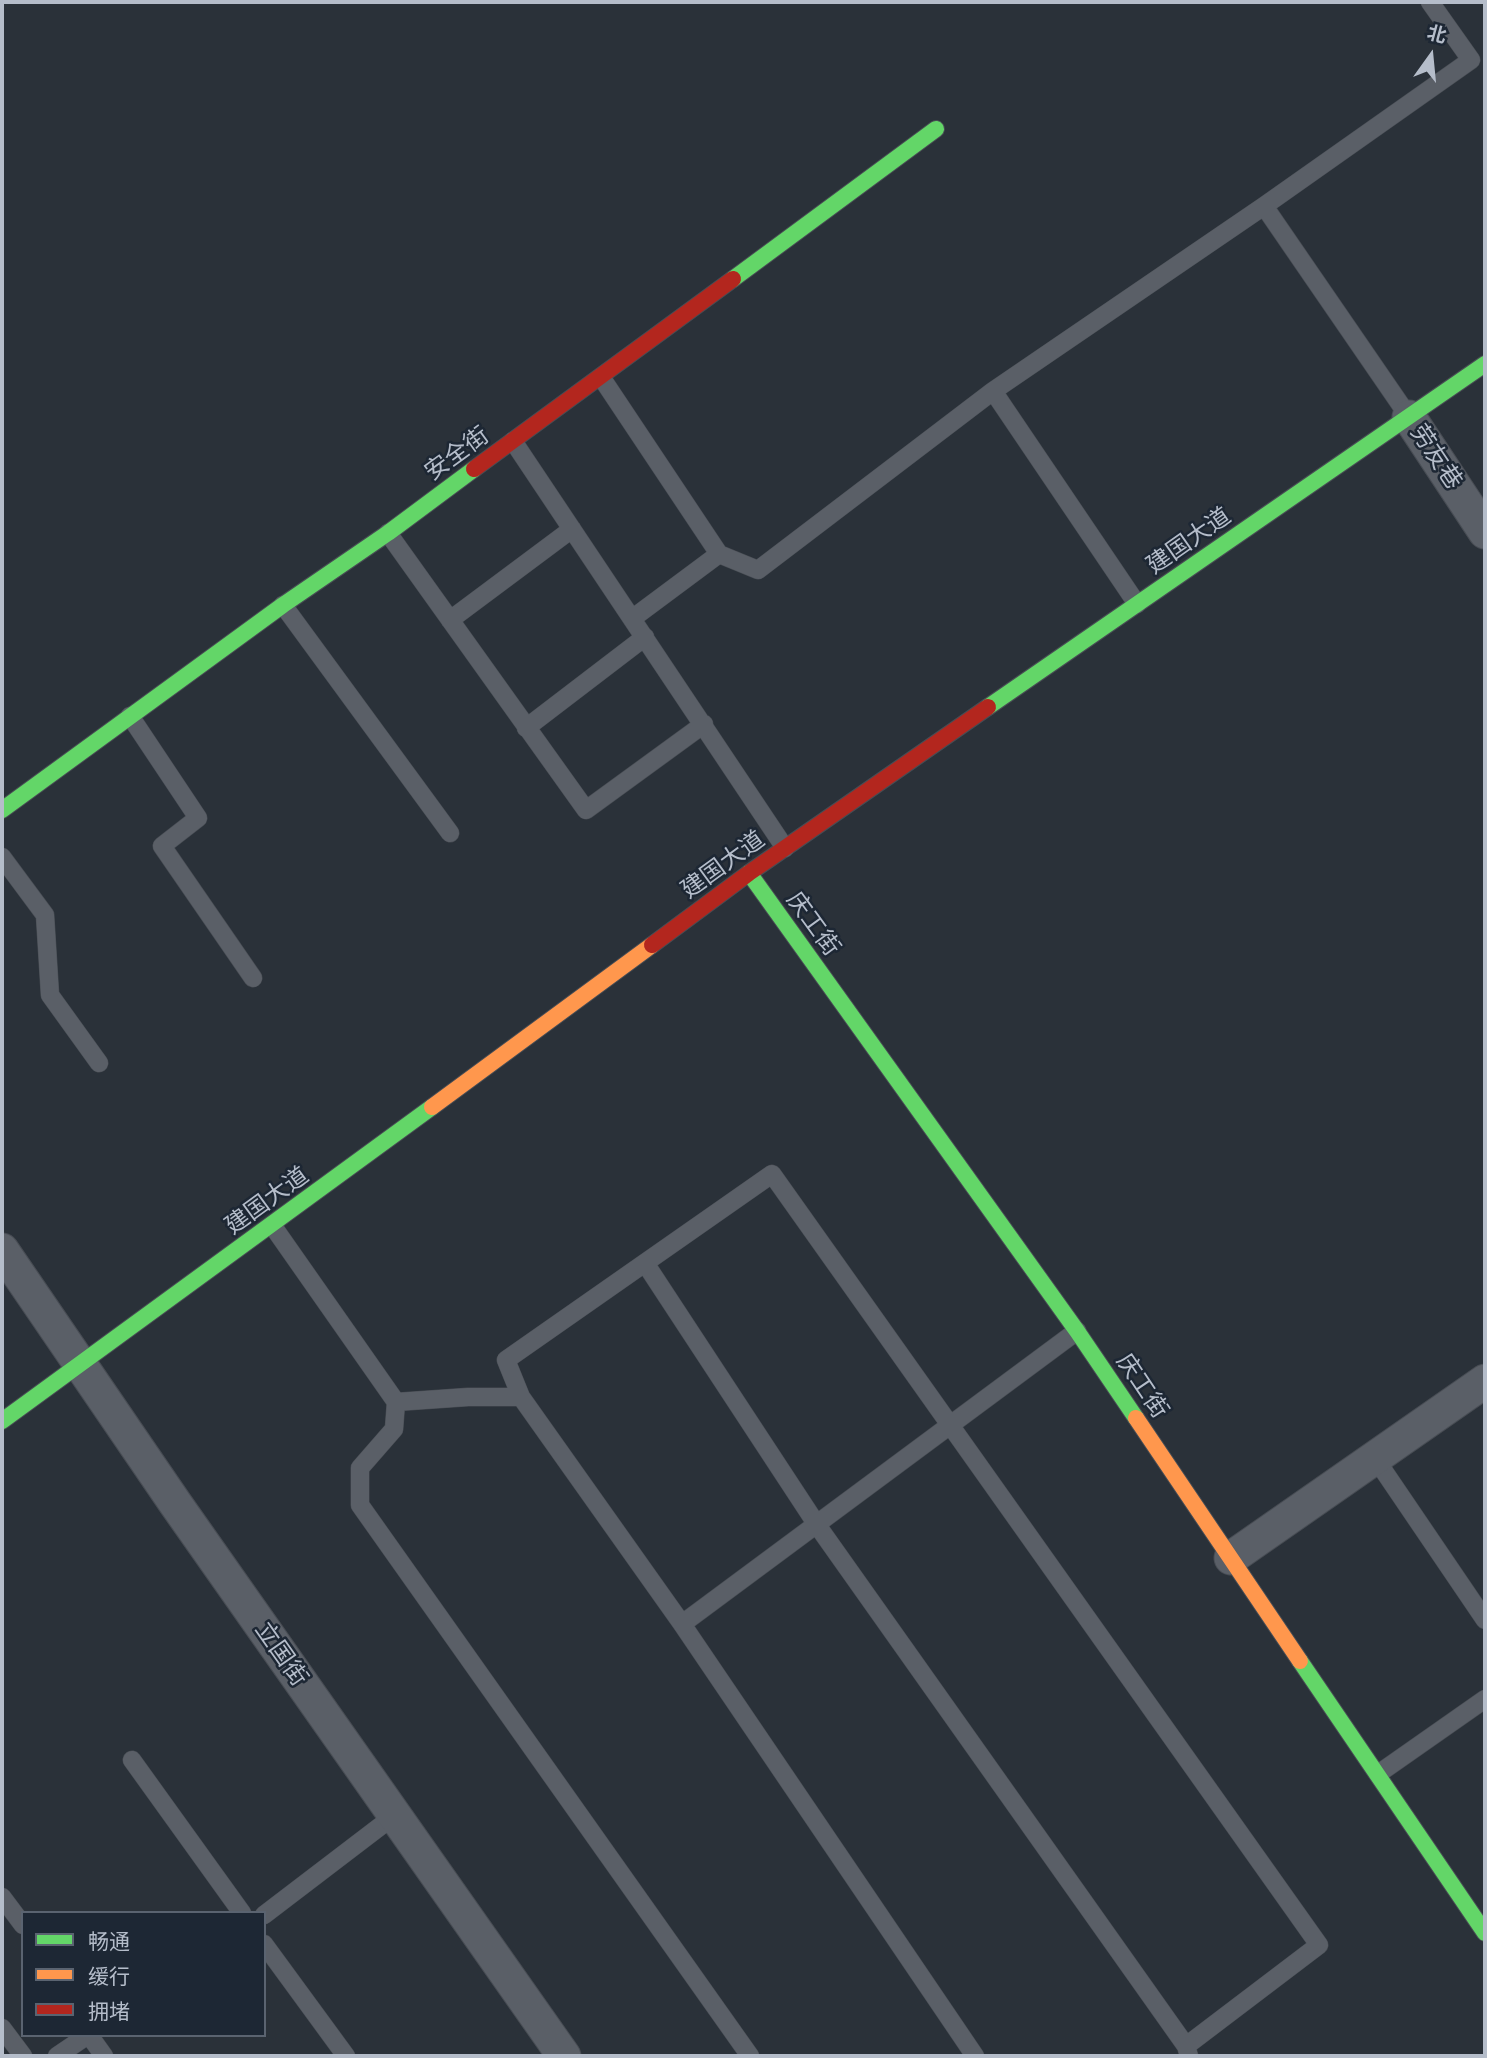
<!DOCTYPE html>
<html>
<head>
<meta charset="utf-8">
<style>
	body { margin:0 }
	#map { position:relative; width:1487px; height:2058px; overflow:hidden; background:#2a3139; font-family:"Alegreya Sans","Noto Sans SC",sans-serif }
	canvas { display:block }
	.frame { position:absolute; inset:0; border:4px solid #b5bdca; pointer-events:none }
	.legend { position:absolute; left:21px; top:1911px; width:245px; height:126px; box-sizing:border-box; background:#1d2734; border:2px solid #5a6370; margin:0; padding:9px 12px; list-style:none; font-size:21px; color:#b5bdca }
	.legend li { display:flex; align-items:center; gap:14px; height:35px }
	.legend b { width:35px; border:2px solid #5a6370 }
	.north { position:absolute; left:1396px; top:21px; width:70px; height:70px; -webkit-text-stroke:5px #1d2734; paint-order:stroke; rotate:15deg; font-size:19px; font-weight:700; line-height:28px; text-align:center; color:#b5bdca }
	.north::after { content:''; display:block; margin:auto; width:24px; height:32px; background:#b5bdca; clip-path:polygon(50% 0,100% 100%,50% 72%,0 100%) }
</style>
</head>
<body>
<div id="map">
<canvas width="1487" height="2058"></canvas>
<div class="frame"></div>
<ul class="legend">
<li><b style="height:9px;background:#63d668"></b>畅通</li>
<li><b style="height:9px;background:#ff974d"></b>缓行</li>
<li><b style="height:9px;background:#b3261e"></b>拥堵</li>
</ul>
<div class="north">北</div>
</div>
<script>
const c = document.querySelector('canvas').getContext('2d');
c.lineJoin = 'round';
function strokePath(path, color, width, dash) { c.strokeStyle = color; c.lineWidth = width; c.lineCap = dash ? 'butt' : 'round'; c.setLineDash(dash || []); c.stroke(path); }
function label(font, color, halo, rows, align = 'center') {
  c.font = font + ' "Alegreya Sans","Noto Sans SC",sans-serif'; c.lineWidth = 5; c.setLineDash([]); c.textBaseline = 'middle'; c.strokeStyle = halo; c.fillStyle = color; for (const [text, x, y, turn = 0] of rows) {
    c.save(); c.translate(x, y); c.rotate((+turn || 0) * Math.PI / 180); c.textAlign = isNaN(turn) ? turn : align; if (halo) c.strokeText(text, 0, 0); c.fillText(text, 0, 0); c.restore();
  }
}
const lane = new Path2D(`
	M1264,206L1409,417
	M601,377L719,554L758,570L993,391L1264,206L1471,60L1430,2
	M993,391L1137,604
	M513,441L785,848
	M388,533L586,810L704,724
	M283,605L450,833
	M633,618L719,554
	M450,620L572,529
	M130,716L198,818L162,846L253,978
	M526,728L645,637
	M2,857L45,915L50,995L99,1063
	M272,1225L396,1402L394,1429L360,1468V1505L750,2056
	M645,1263L817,1525L1186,2046
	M396,1402L468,1397H521
	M1375,1458L1485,1620
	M682,1624L1077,1331
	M132,1760L242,1913
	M1378,1774L1485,1699
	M2,1897L23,1925
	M264,1915L395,1815
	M264,1944L346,2056
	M2,2028L23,2056
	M89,2035L104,2056
	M57,2056L88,2035
	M975,2056L682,1624L521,1397L506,1360L772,1174L1319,1945L1186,2046L1189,2056`);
const street = new Path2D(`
	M1409,417L1485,532
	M2,1250L175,1503L564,2056
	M1231,1558L1485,1381`);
const fast = new Path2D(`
	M733,279L936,129
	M988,707L1485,364
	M2,810L283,605L388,533L474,469
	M749,873L1077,1331L1136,1418
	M2,1421L432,1107
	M1300,1661L1485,1933`);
const slow = new Path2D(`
	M432,1107L652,945
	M1136,1418L1300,1661`);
const jam = new Path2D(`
	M474,469L733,279
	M652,945L749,873L988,707`);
strokePath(lane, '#484d54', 19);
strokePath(street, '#484d54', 35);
strokePath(fast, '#484d54', 18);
strokePath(slow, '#484d54', 18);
strokePath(jam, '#484d54', 18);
strokePath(lane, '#5a5f67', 18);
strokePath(street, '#5a5f67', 33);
strokePath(fast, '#63d668', 16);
strokePath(slow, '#ff974d', 16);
strokePath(jam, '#b3261e', 16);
label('24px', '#b5bdca', '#1d2734', [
	["安全街",457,454,-36],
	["劳友巷",1436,457,56],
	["建国大道",1189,541,-35],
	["建国大道",723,865,-36],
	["庆工街",813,924,54],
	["建国大道",267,1201,-36],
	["庆工街",1142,1386,56],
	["立国街",281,1654,55]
]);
</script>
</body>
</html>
